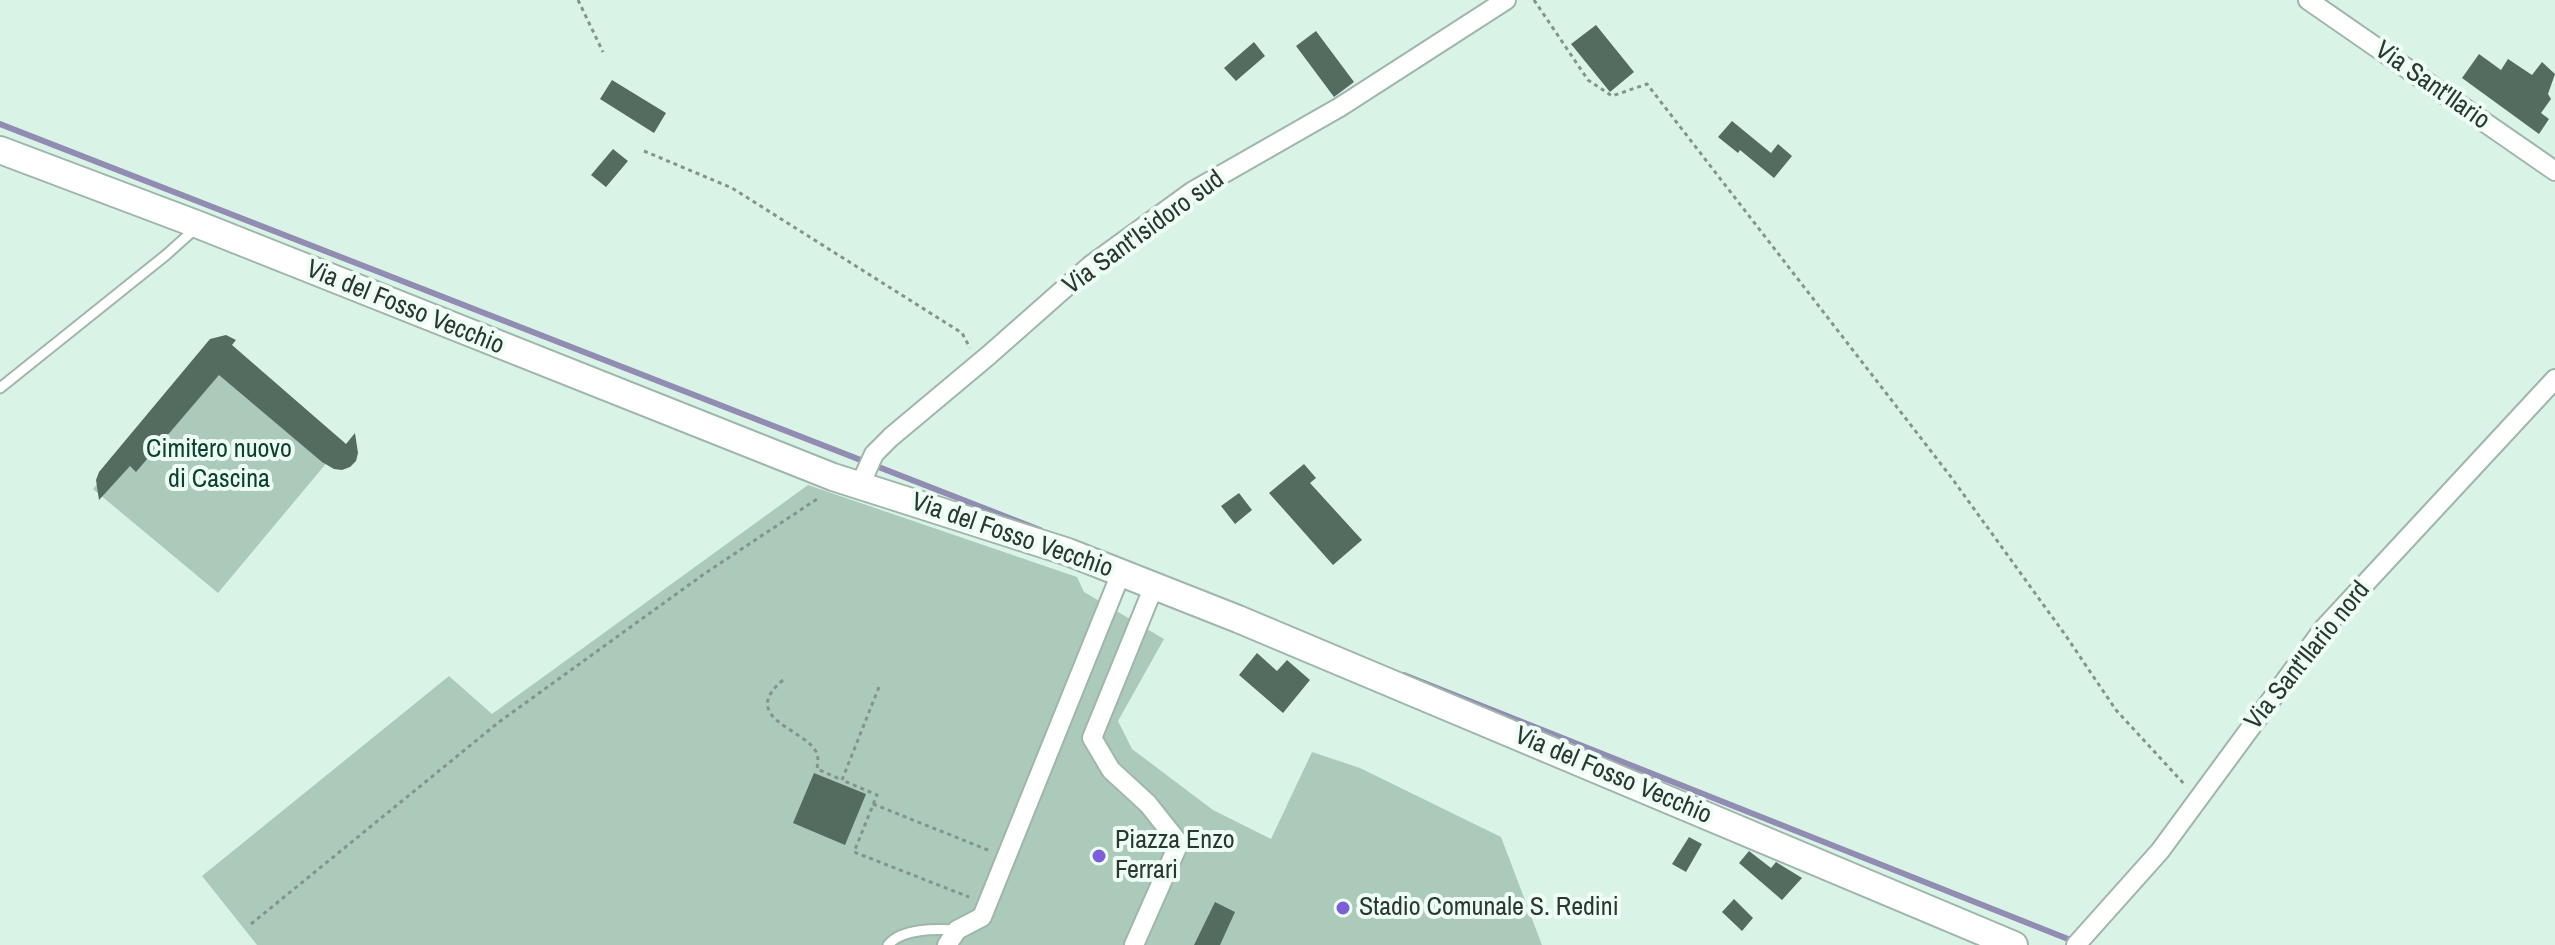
<!DOCTYPE html>
<html>
<head>
<meta charset="utf-8">
<style>
	body { margin:0 }
	canvas { display:block; background:#d9f4e6 }
</style>
</head>
<body>
<canvas width="2555" height="945"></canvas>
<script>
const c = document.querySelector('canvas').getContext('2d');
c.lineJoin = 'round';
function fill(path, color) { c.fillStyle = color; c.fill(path, 'evenodd'); }
function strokePath(path, color, width, dash) { c.strokeStyle = color; c.lineWidth = width; c.lineCap = dash ? 'butt' : 'round'; c.setLineDash(dash || []); c.stroke(path); }
function label(font, color, halo, rows, align = 'center') {
  c.font = font + ' "Archivo Narrow",sans-serif'; c.lineWidth = 8; c.setLineDash([]); c.textBaseline = 'middle'; c.strokeStyle = halo; c.fillStyle = color; for (const [text, x, y, turn = 0] of rows) {
    c.save(); c.translate(x, y); c.rotate((+turn || 0) * Math.PI / 180); c.textAlign = isNaN(turn) ? turn : align; if (halo) c.strokeText(text, 0, 0); c.fillText(text, 0, 0); c.restore();
  }
}
fill(new Path2D(`
	M219,338L344,442L218,593L93,489Z
	M808,485L1077,577L1084,592L1164,639L1118,721L1132,749L1213,810L1271,839L1312,752L1360,768L1501,837L1542,945H257L202,876L449,676L492,714Z`), '#abcaba');
strokePath(new Path2D(`
	M0,124L1040,530
	M1404,675L2073,941`), '#918cb1', 6);
fill(new Path2D(`
	M1596,25L1634,72L1610,92L1571,44Z
	M1316,31L1354,82L1334,97L1296,46Z
	M1254,42L1265,56L1236,81L1224,68Z
	M2479,54L2501,70L2508,59L2532,75L2542,62L2555,74L2548,94L2551,99L2541,113L2549,119L2539,134L2462,78Z
	M612,80L666,113L654,133L600,99Z
	M1732,121L1771,153L1778,144L1792,156L1774,178L1740,150L1738,153L1718,137Z
	M613,149L628,161L606,187L591,175Z
	M226,335L236,340L232,345L346,444L355,433L358,453L356,461L350,467L342,470L334,469L322,462L219,375L136,472L130,466L99,500L96,480L99,472L210,339Z
	M1304,464L1316,478L1310,483L1362,540L1333,565L1269,493Z
	M1239,493L1252,510L1235,524L1221,506Z
	M1257,653L1277,671L1287,660L1310,680L1283,713L1239,675Z
	M814,773L866,794L845,845L793,823Z
	M1689,837L1702,844L1686,872L1672,864Z
	M1749,851L1771,868L1776,862L1802,878L1782,900L1739,863Z
	M1734,899L1753,918L1742,931L1722,912Z
	M1215,902L1235,912L1220,945H1194Z`), '#546b60');
const lane = new Path2D(`
	M0,388L166,255L196,228
	M888,945C902,928 936,929 957,930`);
const street = new Path2D(`
	M2308,0L2555,171
	M860,485L874,454L891,437L989,355L1091,265L1193,191L1340,107L1506,0
	M947,945L957,930L982,917L1121,573
	M1134,945L1179,843L1148,804L1111,770L1092,738L1154,586
	M2076,945L2160,851L2324,628L2555,379`);
const secondary = new Path2D(`
	M0,150L199,225L833,477L1068,552L1238,619L2014,945`);
strokePath(lane, '#9eb7aa', 13);
strokePath(street, '#9eb7aa', 22);
strokePath(secondary, '#9eb7aa', 30);
strokePath(new Path2D(`
	M578,0L603,52
	M1534,0L1588,80L1612,96L1647,84L1951,477L2066,636L2116,710L2186,786
	M644,151L732,188L962,333L970,348
	M783,680C739,717 801,728 815,750C819,756 818,762 817,769L842,780
	M879,687L842,780L877,795L854,852L969,897
	M873,804L988,850
	M251,924L499,722L704,574L820,497`), '#82948b', 3, [4, 4]);
strokePath(lane, '#fff', 9);
strokePath(street, '#fff', 18);
strokePath(secondary, '#fff', 26);
for (const [x, y, r, color] of [
	[1099,856,8,"#7d5dd8"],
	[1343,908,8,"#7d5dd8"]
]) { const dot = new Path2D(); dot.arc(x, y, r, 0, 2 * Math.PI); c.fillStyle = color; c.fill(dot); strokePath(dot, '#eefef5', 3); }
label('26px', '#2d3732', '#eefef5', [
	["Via Sant'Ilario",2432,86,35],
	["Via Sant'Isidoro sud",1144,233,-36],
	["Via del Fosso Vecchio",405,308,22],
	["Via del Fosso Vecchio",1012,536,19],
	["Via Sant'Ilario nord",2308,656,-51],
	["Via del Fosso Vecchio",1613,776,23]
]);
label('26px', '#09422d', '#eefef5', [
	["Cimitero nuovo",219,450],
	["di Cascina",219,480]
]);
label('26px', '#2d3732', '#eefef5', [
	["Piazza Enzo",1115,841],
	["Ferrari",1115,871],
	["Stadio Comunale S. Redini",1359,908]
], 'left');
</script>
</body>
</html>
